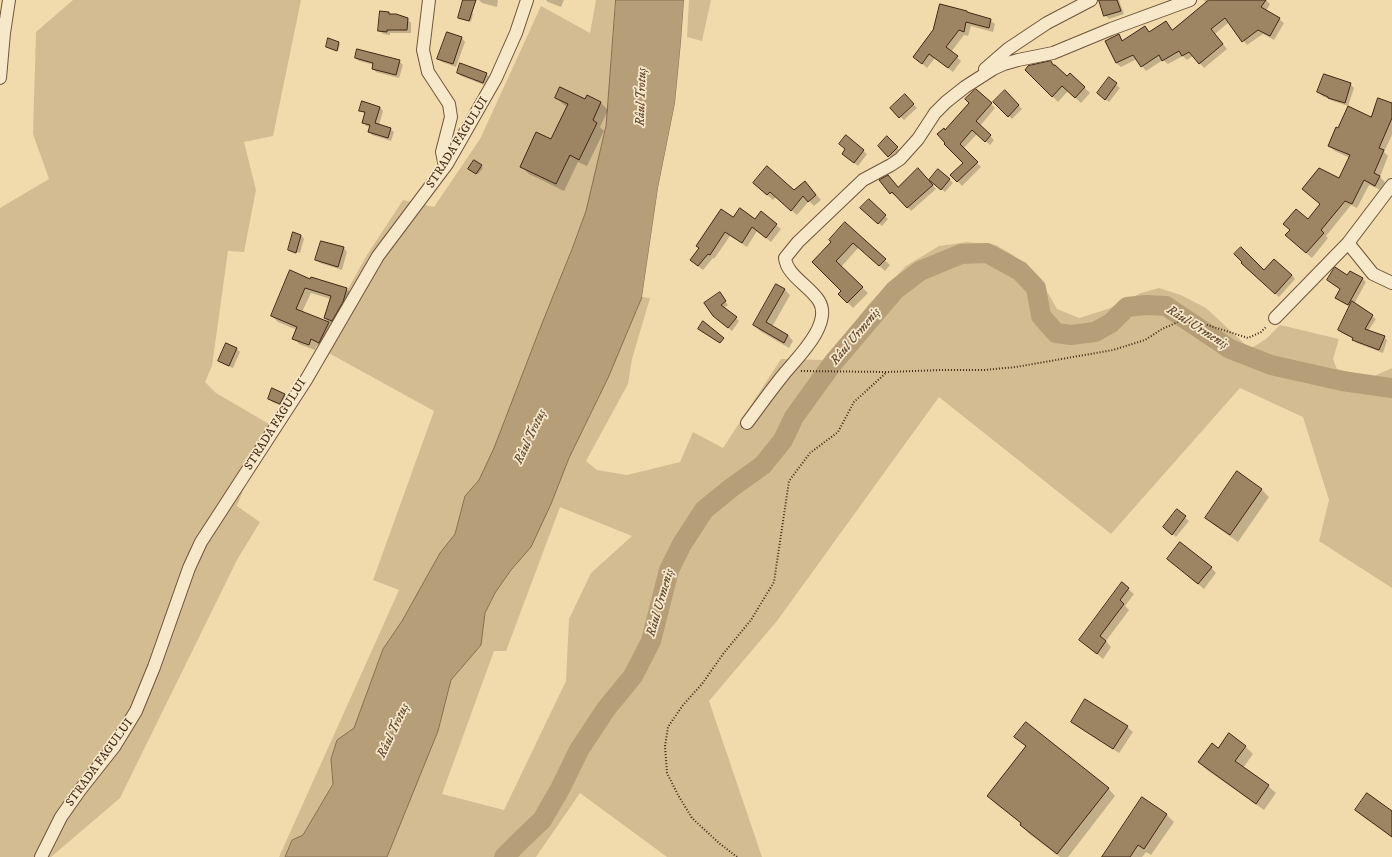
<!DOCTYPE html>
<html>
<head>
<meta charset="utf-8">
<style>
	body { margin:0 }
	canvas { display:block; background:#f1dbac }
</style>
</head>
<body>
<canvas width="1392" height="857"></canvas>
<script>
const c = document.querySelector('canvas').getContext('2d');
c.lineJoin = 'round';
function fill(path, color) { c.fillStyle = color; c.fill(path, 'evenodd'); }
function strokePath(path, color, width, dash) { c.strokeStyle = color; c.lineWidth = width; c.lineCap = dash ? 'butt' : 'round'; c.setLineDash(dash || []); c.stroke(path); }
function label(font, color, halo, rows, align = 'center') {
  c.font = font + ' "IM FELL DW Pica",serif'; c.lineWidth = 3.5; c.setLineDash([]); c.textBaseline = 'middle'; c.strokeStyle = halo; c.fillStyle = color; for (const [text, x, y, turn = 0] of rows) {
    c.save(); c.translate(x, y); c.rotate((+turn || 0) * Math.PI / 180); c.textAlign = isNaN(turn) ? turn : align; if (halo) c.strokeText(text, 0, 0); c.fillText(text, 0, 0); c.restore();
  }
}
fill(new Path2D(`
	M73,0H301L273,136L244,142L256,190L244,252L228,251L212,366L205,382L216,393L269,424L237,506L260,522L237,560L120,798L51,857H0V208L49,179L33,134L36,32Z
	M596,0H616L606,126L586,211L494,448L479,480L465,496L455,534L440,553L402,621L383,649L354,728L337,740L331,759L333,783L303,835L292,840L285,857H279L399,590L373,580L434,411L316,346L367,255L403,200L434,207L480,139L541,6L590,33Z
	M689,0H711L702,41L687,37Z
	M967,242L996,245L1013,255L1041,281L1057,309L1079,318L1108,309L1141,293L1159,288L1181,295L1206,308L1250,349L1266,339L1280,325L1339,339L1333,359L1337,369L1372,377L1392,368V588L1319,541L1329,500L1303,417L1240,388L1111,534L939,397L777,621L709,701L762,857H667L580,793L536,857H387L438,731L451,680L481,645L485,613L495,593L511,570L551,504L569,458L608,378L642,297L650,298L632,359L628,384L586,461L597,470L627,475L680,462L693,432L723,448L781,359L825,360L869,304L906,266L939,246ZM560,507L632,536L591,573L569,619L566,681L504,810L442,794L494,651H506Z`), '#d3bc92');
const water = new Path2D(`
	M616,0H684L681,42L675,103L658,188L642,297L608,378L569,458L551,504L531,547L511,570L495,593L485,613L481,645L451,680L438,731L387,857H285L292,840L303,835L333,784L331,759L337,740L354,728L383,649L402,621L440,553L455,534L465,496L479,480L494,448L541,326L572,249L586,211L606,126Z`);
fill(water, '#b69e79');
strokePath(water, '#886e51', 1);
fill(new Path2D(`
	M684,0H686L683,42L677,103L660,189L644,297H642L658,188L675,103L681,42Z`), '#f1dbac');
fill(new Path2D(`
	M479,0H498L497,7L482,3Z
	M546,0H564L561,7L548,2Z
	M1100,0H1119L1124,14L1109,19L1105,15Z
	M1204,0H1266L1270,4L1266,11L1279,19L1284,23L1274,40L1263,34L1247,45L1229,22L1215,34L1227,49L1204,68L1193,56L1187,60L1183,56L1168,64L1163,60L1146,71L1137,59L1121,67L1116,63L1106,41L1118,35L1124,41L1145,27L1150,32L1166,22L1173,31L1206,3Z
	M472,12L473,14L471,22L459,18Z
	M388,13L390,15L407,19L411,23V33H390V35L383,34L379,30Z
	M968,14L990,20L995,24L993,32L971,26L968,36L964,35L951,52L961,61L953,72L935,58L927,68L919,61Z
	M462,38L465,42L456,67L442,62L438,58Z
	M329,40L340,44L338,51L327,47Z
	M356,58L399,61L403,65L399,78L376,72L373,69L374,65L359,61Z
	M1054,66L1067,78L1070,74L1090,93L1081,103L1068,91L1058,102L1026,70Z
	M458,73L486,74L490,77L487,86L461,76Z
	M1110,79L1120,88L1109,102L1102,97Z
	M1350,84L1354,88L1348,106L1333,101L1322,96L1318,92Z
	M1005,92L1022,109L1012,119L995,102Z
	M905,95L917,108L904,120L891,108Z
	M588,96L601,103L608,110L600,127L604,131L587,166L578,162L564,191L529,174L521,166L551,140L567,107L564,105L556,98L586,100Z
	M991,104L995,108L980,126L994,140L990,145L977,134L963,149L981,167L962,186L952,175L964,163L946,131Z
	M1392,105V135L1384,152L1388,156L1380,177L1385,182L1381,190L1369,185L1357,208L1351,205L1326,236L1328,238L1312,258L1291,240V230L1308,221L1340,179L1350,158L1335,151L1329,146Z
	M380,107L383,111L379,125L390,129L394,132L391,141L372,135L369,132L370,127L366,126L363,122L365,114L361,111Z
	M846,136L867,154L858,166L846,157Z
	M887,138L900,151L892,159L879,146Z
	M474,162L483,168L478,174L470,169Z
	M918,169L936,189L911,211L896,195L895,196L891,193L881,180L898,188Z
	M950,180L953,183L945,192L934,183Z
	M810,187L821,200L814,206L809,201L797,215L776,197L773,200L759,188L794,191Z
	M869,200L888,219L882,226L862,208Z
	M733,218L776,225L781,229L771,242L757,231L747,247L730,236L714,259L713,258L703,270L696,265Z
	M845,223L890,265L885,271L859,247L841,267L868,293L853,308L839,294L843,291L813,262L833,242Z
	M301,235L304,239L300,253L291,250V252L299,256L292,253L289,250Z
	M344,248L347,252L342,270L320,263L316,260Z
	M1245,267L1264,272L1292,275L1295,279L1279,297Z
	M1348,277L1363,279L1366,282L1354,304L1376,319L1368,331L1384,337L1387,340L1383,353L1357,343L1354,339L1342,333L1339,330L1350,307L1336,298L1341,289L1328,280Z
	M311,280L346,289L352,294L337,326L331,324L325,318L331,299L311,293L302,312L330,323H329L334,328L325,347L317,344L315,350L299,344L294,338L297,330L278,322L272,316Z
	M784,289L790,295L772,327L788,335L793,341L789,348L760,331L754,325Z
	M721,296L728,305L724,308L739,321L732,331L718,320Z
	M237,349L240,352L233,368L223,364L219,360Z
	M284,395L288,398L284,407L272,402L269,398Z
	M1238,473L1262,490L1269,497L1238,542L1214,525L1206,518Z
	M1177,511L1189,521L1176,537L1168,531Z
	M1168,559L1211,567L1216,573L1204,589Z
	M1122,584L1134,594L1125,606L1129,610L1106,641L1111,647L1103,659L1080,640Z
	M1072,722L1127,727L1133,732L1119,753L1078,727Z
	M1229,735L1246,747L1253,754L1243,768L1268,786L1276,793L1264,810L1207,770L1199,762L1219,749Z
	M1016,737L1108,788L1115,796L1068,857H1060L1028,833L1021,825L1022,824L996,804L989,796L1026,747Z
	M1143,798L1167,815L1174,822L1151,855L1146,852L1142,857H1103Z
	M1356,810L1392,812V837L1362,816Z`), '#0003');
strokePath(new Path2D(`
	M504,857L521,840L542,820L560,789L579,750L606,709L633,676L651,641L669,570L682,544L704,510L731,488L763,465L783,440L794,417L833,363L895,290L920,271L961,254L987,253L1020,271L1036,288L1041,316L1056,333L1071,335L1095,332L1111,323L1127,307L1146,305L1166,306L1230,349L1271,365L1342,381L1392,388`), '#b69e79', 20);
const building = new Path2D(`
	M463,0H476L469,21L458,18Z
	M1099,0H1117L1121,11L1104,16Z
	M1209,0H1266L1261,7L1280,18L1270,36L1258,30L1242,42L1225,18L1211,29L1223,44L1199,64L1189,52L1182,56L1179,51L1162,61L1159,55L1141,67L1133,55L1116,63L1105,41L1119,34L1122,41L1145,26L1149,32L1166,21L1172,30Z
	M940,4L967,11V12L991,19L989,28L966,22L964,32L959,30L946,47L958,56L948,68L929,54L922,64L913,57L933,30Z
	M380,11L389,12V14H396L408,18L407,30H387V32L378,31Z
	M447,32L462,37L453,64L437,59Z
	M328,38L339,42L337,51L326,47Z
	M357,49L400,60L396,75L372,69L373,63L355,58Z
	M1051,61L1053,65H1055L1067,76L1070,73L1085,87L1075,98L1062,86L1052,97L1025,70L1028,66Z
	M460,63L487,73L483,83L457,73Z
	M1324,74L1351,83L1345,103L1328,98V97L1317,92Z
	M1109,77L1117,83L1105,100L1097,93Z
	M560,87L585,99L587,95L601,102L593,120L597,123L579,160L570,155L556,184L520,167L536,132L551,139L568,104L555,98Z
	M976,89L992,103L976,121L991,135L985,142L972,130L960,144L978,162L957,182L950,175L963,163L944,144L945,143L937,134L944,128L945,130L969,103L965,99Z
	M1005,90L1019,105L1008,117L993,102Z
	M905,94L914,104L899,118L890,108Z
	M1378,98L1392,103V118L1379,148L1384,150L1374,173L1380,176L1375,186L1364,180L1352,204L1345,201L1321,230L1324,233L1306,253L1285,235L1290,230L1283,224L1296,209L1308,219L1320,204L1302,189L1319,168L1339,178L1350,155L1328,146L1336,127L1338,128L1348,106L1371,117Z
	M362,101L380,107L375,123L391,128L388,138L368,132L370,125L362,123L365,112L359,111Z
	M846,135L864,150L854,163L842,154L845,149L839,144Z
	M887,136L898,147L888,157L878,146Z
	M474,160L482,165L476,174L468,169Z
	M767,166L794,190L805,181L816,195L808,202L803,196L791,211L770,192L767,195L753,183Z
	M918,168L933,185L907,208L892,192L890,194L879,180L888,175L898,187Z
	M938,169L950,179L941,190L929,180Z
	M869,199L886,215L878,224L860,208Z
	M740,208L755,219L761,211L777,224L766,238L752,227L742,243L725,232L710,255L708,254L698,266L690,260L699,248L696,246L721,209L733,217Z
	M845,222L886,259L879,266L853,243L836,261L863,287L847,303L838,294L841,291L812,262L831,242L829,240Z
	M293,232L301,235L296,253L288,250Z
	M321,241L344,247L338,267L315,260Z
	M1241,247L1264,270L1274,259L1292,275L1275,294L1241,263L1242,262L1234,254Z
	M1335,267L1347,275L1350,271L1363,278L1348,305L1335,298L1340,289L1327,280Z
	M290,270L310,279L311,277L347,288L343,302L332,321L324,318L331,296L305,288L296,309L329,322L319,343L311,339L309,345L292,339L297,327L271,316Z
	M776,284L785,289L766,322L788,335L784,343L753,325Z
	M720,292L726,301L721,305L737,317L728,328L713,316L704,303Z
	M1352,301L1373,315L1365,329L1385,336L1379,350L1352,340L1353,338L1338,330Z
	M703,321L724,338L720,343L698,329Z
	M226,343L237,348L229,366L218,361Z
	M272,388L285,394L280,404L268,399Z
	M1237,471L1262,489L1230,535L1205,518Z
	M1177,509L1186,516L1172,535L1163,527Z
	M1180,542L1212,567L1198,584L1167,559Z
	M1122,582L1129,588L1120,600L1124,604L1100,636L1106,641L1097,654L1079,640Z
	M1085,699L1128,726L1113,749L1071,722Z
	M1026,722L1109,788L1057,854L1020,825L1021,823L987,796L1026,746L1014,737Z
	M1229,733L1246,746L1235,761L1269,785L1256,804L1198,762L1212,743L1218,748Z
	M1367,793L1392,811V837L1355,810Z
	M1142,797L1167,814L1144,849L1138,845L1130,857H1102Z`);
fill(building, '#9d8564');
strokePath(building, '#422715', 1);
const minor = new Path2D(`
	M429,0L423,50L428,72L449,104L451,117L442,152L445,167
	M985,69L1008,49L1047,23L1091,0
	M0,78L4,33L9,0
	M1348,243L1373,274L1392,283
	M1275,318L1348,243L1392,185
	M747,423C759,407 771,390 784,374C797,358 833,324 819,301C810,286 787,276 785,258L798,242L863,180L891,165L900,159L918,139L935,113L946,102L965,87L993,69L1004,64L1018,60L1053,53L1111,29L1190,0
	M41,857L61,817L80,790L114,747L136,711L154,667L189,568L201,542L306,380L378,256L447,164L496,78L516,33L527,0`);
strokePath(minor, '#6e543b', 14);
strokePath(new Path2D(`
	M801,371L887,372L942,370H984L1016,367L1113,350L1145,340L1162,329L1178,322L1201,323L1248,338L1261,332L1267,326
	M737,857L719,843L692,818L678,795L667,773L665,746L668,727L683,705L702,684L723,654L751,620L774,582L789,481L810,453L838,432L854,402L887,372`), '#422715', 2, [1, 2]);
strokePath(minor, '#f6e8c9', 12);
label('12px', '#422715', '#f6e8c9', [
	["STRADA FAGULUI",458,143,-58],
	["STRADA FAGULUI",276,425,-58],
	["STRADA FAGULUI",100,763,-54]
]);
label('italic 13px', '#654b33', '#f6e8c9', [
	["Râul Trotuș",642,97,-88],
	["Râul Urmeniș",1197,328,32],
	["Râul Urmeniș",856,337,-50],
	["Râul Trotuș",531,437,-65],
	["Râul Urmeniș",661,603,-74],
	["Râul Trotuș",394,731,-65]
]);
</script>
</body>
</html>
